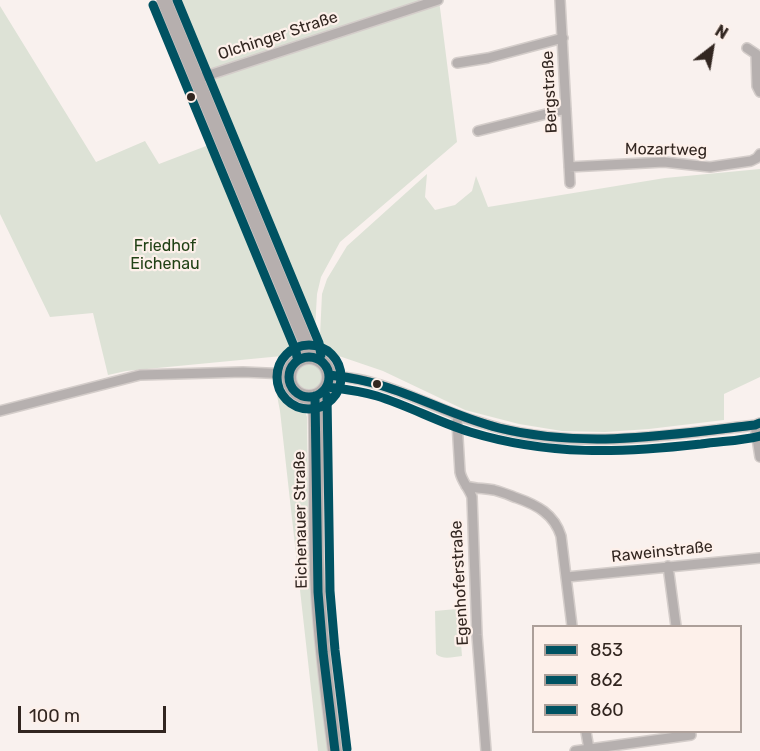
<!DOCTYPE html>
<html>
<head>
<meta charset="utf-8">
<style>
	body { margin:0 }
	#map { position:relative; width:760px; height:751px; overflow:hidden; background:#f9f1ee; font-family:Rubik,sans-serif }
	canvas { display:block }
	.legend { position:absolute; left:532px; top:625px; width:210px; height:108px; box-sizing:border-box; background:#fdf0ea; border:2px solid #ac9f99; margin:0; padding:8px 10px; list-style:none; font-size:18px; color:#322620 }
	.legend li { display:flex; align-items:center; gap:12px; height:30px }
	.legend b { width:30px; border:2px solid #ac9f99 }
	.north { position:absolute; left:682px; top:18px; width:60px; height:60px; -webkit-text-stroke:4px #fdf0ea; paint-order:stroke; rotate:31deg; font-size:16px; font-weight:700; line-height:24px; text-align:center; color:#322620 }
	.north::after { content:''; display:block; margin:auto; width:21px; height:27px; background:#322620; clip-path:polygon(50% 0,100% 100%,50% 72%,0 100%) }
	.scale { position:absolute; left:18px; top:706px; width:148px; height:27px; box-sizing:border-box; border:3px solid #322620; border-top:0; padding-left:8px; font-size:18px; line-height:21px; white-space:nowrap; color:#322620; -webkit-text-stroke:4px #fdf0ea; paint-order:stroke }
</style>
</head>
<body>
<div id="map">
<canvas width="760" height="751"></canvas>
<ul class="legend">
<li><b style="height:8px;background:#005262"></b>853</li>
<li><b style="height:8px;background:#005262"></b>862</li>
<li><b style="height:8px;background:#005262"></b>860</li>
</ul>
<div class="north">N</div>
<div class="scale">100 m</div>
</div>
<script>
const c = document.querySelector('canvas').getContext('2d');
c.lineJoin = 'round';
function fill(path, color) { c.fillStyle = color; c.fill(path, 'evenodd'); }
function strokePath(path, color, width, dash) { c.strokeStyle = color; c.lineWidth = width; c.lineCap = dash ? 'butt' : 'round'; c.setLineDash(dash || []); c.stroke(path); }
function label(font, color, halo, rows, align = 'center') {
  c.font = font + ' Rubik,sans-serif'; c.lineWidth = 4.5; c.setLineDash([]); c.textBaseline = 'middle'; c.strokeStyle = halo; c.fillStyle = color; for (const [text, x, y, turn = 0] of rows) {
    c.save(); c.translate(x, y); c.rotate((+turn || 0) * Math.PI / 180); c.textAlign = isNaN(turn) ? turn : align; if (halo) c.strokeText(text, 0, 0); c.fillText(text, 0, 0); c.restore();
  }
}
fill(new Path2D(`
	M174,0H439L457,142L340,242L321,277L317,294L315,329L313,330Z
	M0,6L96,162L145,141L159,164L214,143L258,238L279,291L293,344L282,356L126,371L108,375L93,313L50,317L0,214Z
	M760,169V377L724,394V420L649,429L605,432L562,431L519,424L465,410L383,371L336,355L327,350L320,336L322,294L327,279L347,246L427,174L425,197L435,210L455,205L472,191L476,176L488,207L665,178Z
	M293 377a16 16 0 1 1 32 0a16 16 0 1 1-32 0Z
	M275,385H278L304,408L307,417L309,572L311,575L319,678L329,751H318L280,411Z
	M467,608L470,643L461,644L462,656C453,657 442,660 436,654L435,611Z`), '#dde2d6');
const minor = new Path2D(`
	M560,0L570,183
	M747,48L756,54L757,86L760,92
	M457,63L488,58L563,38
	M197,79L438,0
	M478,131L566,109
	M569,167L664,162L710,167L751,161L757,158L760,154
	M329,375C343,377 357,378 370,382C401,390 430,405 460,416C473,421 486,424 499,428C583,450 671,435 755,425L760,423
	M0,411L140,375L243,372L289,374
	M459,416L457,422L460,472C462,482 469,488 472,497L477,635L486,751
	M755,425L760,457
	M466,486C477,489 484,488 494,490C502,492 509,495 517,498C537,505 554,514 561,536L572,626
	M668,566L676,626
	M567,577L760,558
	M586,732L589,749
	M575,751L691,735L690,732`);
const secondary = new Path2D(`
	M164,0L308,348L309,356
	M289 377a20 20 0 1 1 40 0a20 20 0 1 1-40 0Z
	M315,396C318,462 314,527 318,592C321,645 328,698 335,751`);
strokePath(minor, '#d4cdca', 12);
strokePath(secondary, '#d4cdca', 16);
strokePath(minor, '#b6b0af', 9);
strokePath(secondary, '#b6afae', 14);
strokePath(new Path2D(`
	M289 377a20 20 0 1 1 40 0a20 20 0 1 1-40 0Z
	M329,375C347,377 365,380 383,386C422,398 459,418 499,428C584,449 670,435 755,425L760,423
	M315,396L318,592L323,652L335,751`), '#005262', 9);
strokePath(new Path2D(`
	M153,5L296,351L297,357
	M277 377a32 32 0 1 1 64 0a32 32 0 1 1-64 0Z
	M327,387C344,389 360,391 377,396C409,406 438,422 470,432C549,456 621,453 701,444C721,441 741,441 760,436`), '#005262', 9);
strokePath(new Path2D(`
	M177,0L319,343L321,355
	M327,396L330,591L335,650L347,749`), '#005262', 9);
for (const [x, y, r, color] of [
	[191,97,5,"#322620"],
	[377,384,5,"#322620"]
]) { const dot = new Path2D(); dot.arc(x, y, r, 0, 2 * Math.PI); c.fillStyle = color; c.fill(dot); strokePath(dot, '#fdf0ea', 2); }
label('16px', '#322620', '#fdf0ea', [
	["Olchinger Straße",278,36,-18],
	["Bergstraße",550,92,-93],
	["Mozartweg",666,150,1],
	["Eichenauer Straße",301,520,-91],
	["Raweinstraße",662,552,-6],
	["Egenhoferstraße",460,583,-93]
]);
label('16px', '#214115', '#fdf0ea', [
	["Friedhof",165,246],
	["Eichenau",165,264]
]);
</script>
</body>
</html>
